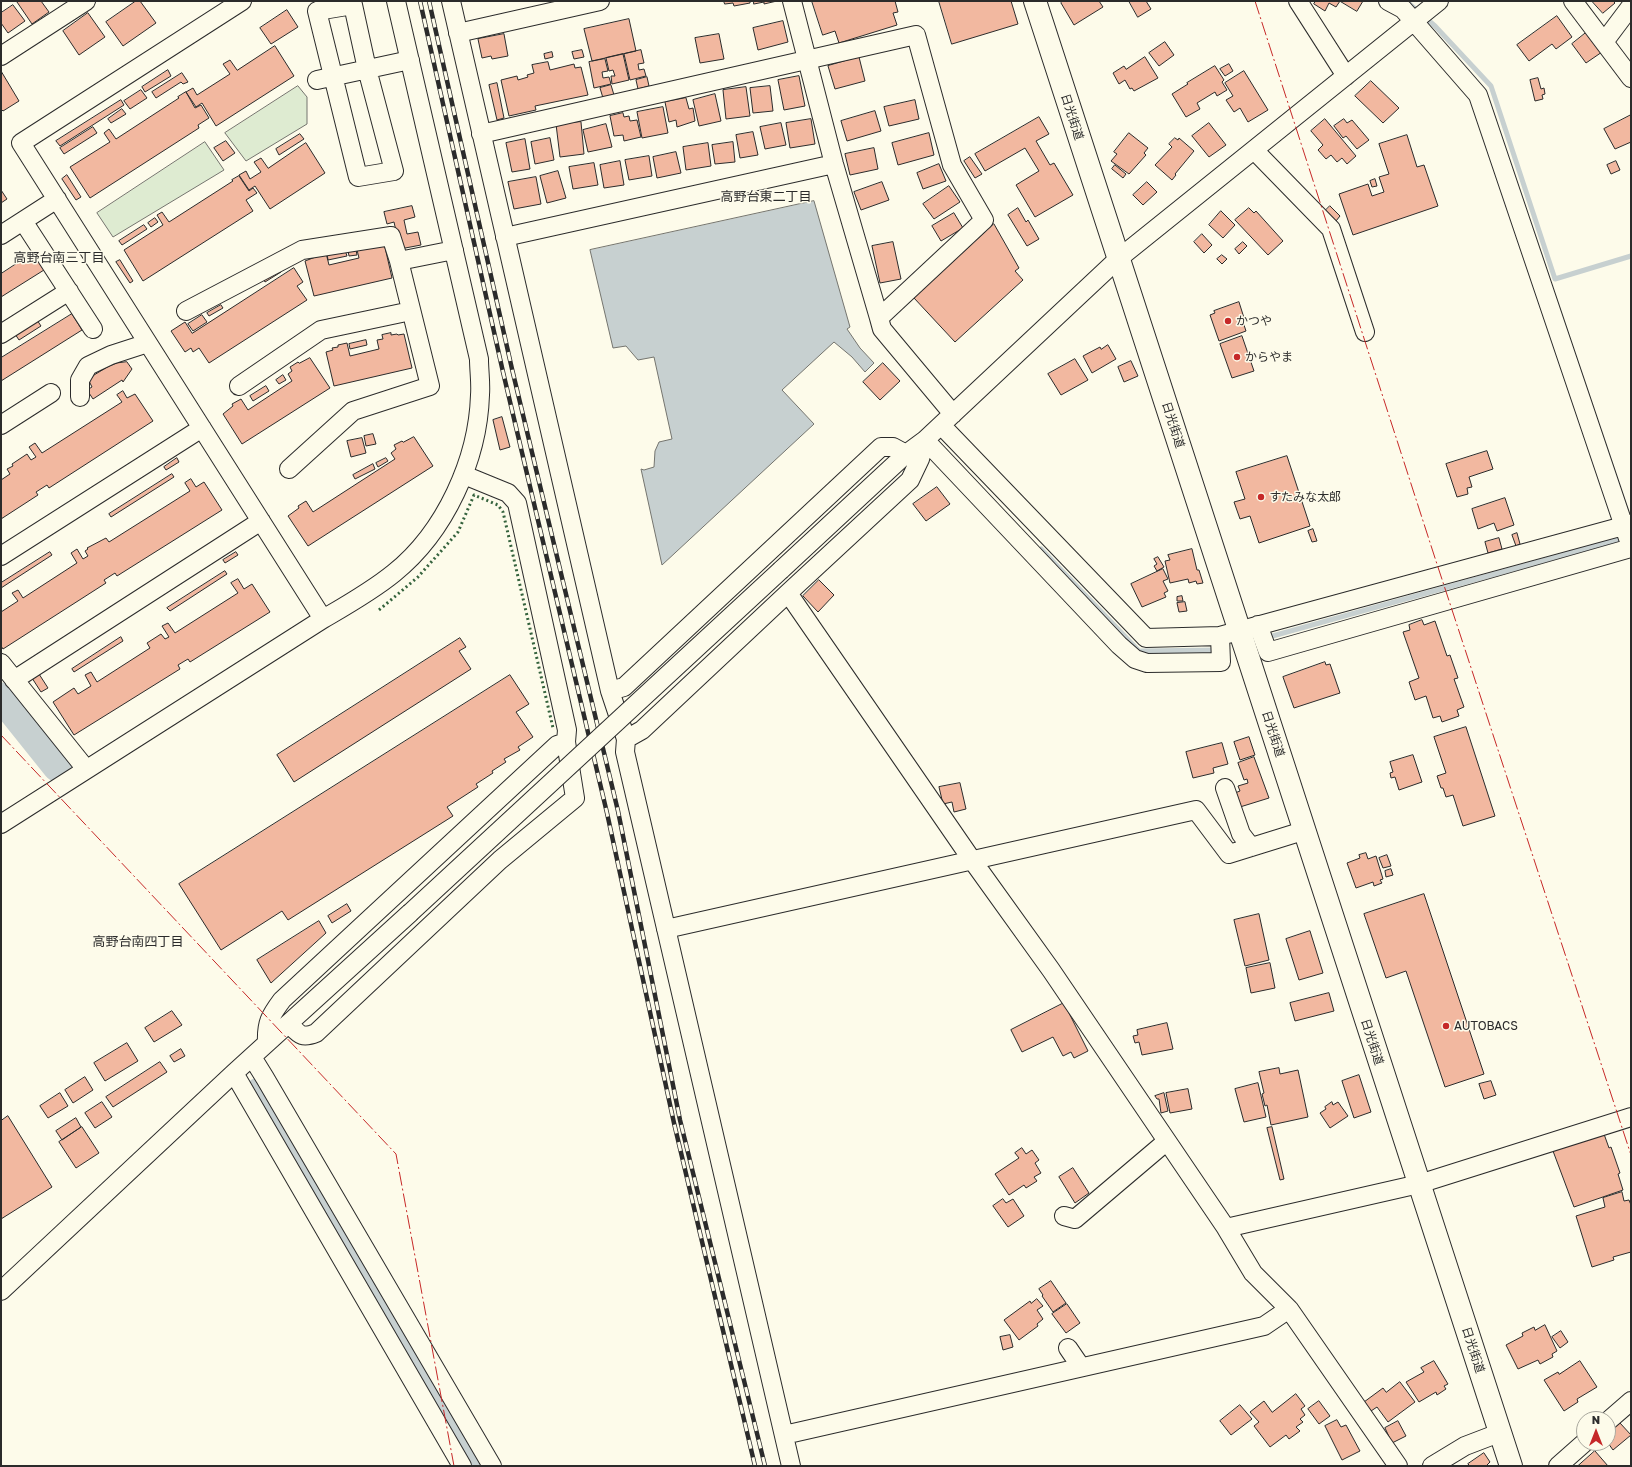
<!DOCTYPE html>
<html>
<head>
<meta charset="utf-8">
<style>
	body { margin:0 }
	#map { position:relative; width:1632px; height:1467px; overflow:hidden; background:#fdfbea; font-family:"Golos Text",sans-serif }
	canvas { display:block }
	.frame { position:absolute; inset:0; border:2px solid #2b2b2b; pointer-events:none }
	.north { position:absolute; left:1576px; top:1411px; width:40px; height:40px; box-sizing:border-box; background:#fdfbea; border:1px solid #a9a89e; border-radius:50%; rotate:0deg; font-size:11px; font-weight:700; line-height:16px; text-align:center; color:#2b2b2b }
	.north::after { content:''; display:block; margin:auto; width:14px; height:18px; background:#c62828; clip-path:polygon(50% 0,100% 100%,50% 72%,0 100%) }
</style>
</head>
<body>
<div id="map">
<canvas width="1632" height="1467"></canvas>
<div class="frame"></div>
<div class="north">N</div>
</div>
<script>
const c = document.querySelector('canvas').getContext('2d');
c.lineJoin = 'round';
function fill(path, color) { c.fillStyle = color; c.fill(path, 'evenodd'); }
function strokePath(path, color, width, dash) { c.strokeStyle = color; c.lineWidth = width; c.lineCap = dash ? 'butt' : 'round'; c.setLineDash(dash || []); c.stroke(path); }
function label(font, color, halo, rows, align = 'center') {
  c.font = font + ' "Golos Text","Noto Sans JP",sans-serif'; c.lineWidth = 3; c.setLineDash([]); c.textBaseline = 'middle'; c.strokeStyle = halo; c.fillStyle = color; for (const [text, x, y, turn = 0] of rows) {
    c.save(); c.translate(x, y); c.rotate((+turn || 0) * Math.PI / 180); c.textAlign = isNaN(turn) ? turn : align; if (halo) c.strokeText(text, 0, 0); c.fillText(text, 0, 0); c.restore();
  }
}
const green = new Path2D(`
	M298,86L307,97V124L246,161L225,133Z
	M205,142L224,170L113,237L97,213Z`);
fill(green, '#deebd1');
strokePath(green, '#74746e', 1);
const water = new Path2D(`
	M814,201L850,327L847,329L860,348L874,363L865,372L852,357L834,342L782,390L814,424L662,565L641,469L644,470L654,467L655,451L659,442L672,439L654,357L638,360L626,346L613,348L590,250Z`);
fill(water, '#c7d0d0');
strokePath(water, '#74746e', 1);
strokePath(new Path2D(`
	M1406,1L1435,26L1491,86L1555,279L1631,256
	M1041,549L1139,651L1218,650
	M1269,637L1624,538`), '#c7d0d0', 5);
strokePath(new Path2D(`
	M1,697L57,767
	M259,1092L479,1466`), '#c7d0d0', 29);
const building = new Path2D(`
	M19,1H41L49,12L32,24L17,2Z
	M136,1H140L156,23L123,46L106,22Z
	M724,1H750V3L734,6L733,3L725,4Z
	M754,1H777L764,4V2L754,4Z
	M812,1H895L898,12L893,13L897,25L839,43L835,31L823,35Z
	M939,1H1011L1018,24L952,44Z
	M1063,1H1099L1103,7L1074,25L1061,3Z
	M1129,1H1146L1151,9L1138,17Z
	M1316,1H1340L1336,7L1329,3L1325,11L1314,4Z
	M1340,1H1363L1357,11Z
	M1592,1H1613L1615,3L1603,13Z
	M13,5L25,21L8,33L1,23V13Z
	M287,10L298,27L271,44L260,28Z
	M88,13L105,37L79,55L63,31Z
	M1557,16L1572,37L1556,49L1552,44L1529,61L1517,45Z
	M629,19L636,51L592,61L584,29Z
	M783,21L788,42L758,50L753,28Z
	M1587,32L1602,52L1586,63L1572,44Z
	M504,34L508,56L492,59L491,56L482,58L478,39Z
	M719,34L724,59L700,63L695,38Z
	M1165,42L1174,55L1159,66L1149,53Z
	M275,46L294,76L216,126L202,103L196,107L186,92L193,88L197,95L230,74L223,64L230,60L237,70Z
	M582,50L584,57L574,59L572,52Z
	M641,50L644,63L638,64L639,70L644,69L646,76L630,80L624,54Z
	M552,52L553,57L545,59L544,54Z
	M623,54L629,80L612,84L611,76H615L613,70L609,71L606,58Z
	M859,57L865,81L835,89L828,66Z
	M1145,57L1158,78L1134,91L1132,88L1130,89L1125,80L1119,84L1113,73L1124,66L1126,69Z
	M605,59L608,71L602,72L603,78L609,77L611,84L594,88L589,62Z
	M548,62L550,70L574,64L575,68L581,67L588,95L535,106L536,110L509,116L501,80L517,76L518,80L528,77L527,75L534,73L532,65Z
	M1229,64L1233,71L1225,76L1220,69Z
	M1215,66L1224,80L1222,82L1227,90L1217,96L1215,92L1197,103L1200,109L1186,117L1172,94L1188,84L1187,83Z
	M168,70L171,76L145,92L142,87Z
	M1,71L19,101L3,111L1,109Z
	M1244,71L1268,110L1248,122L1240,108L1234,112L1226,100L1233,96L1225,83Z
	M182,73L188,82L183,84L181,82L156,98L152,92Z
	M799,76L805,106L784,110L778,80Z
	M647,77L649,86L638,89L636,80Z
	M1538,78L1541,89L1544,88L1545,94L1542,95L1543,99L1535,101L1530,80Z
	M1371,81L1399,108L1383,123L1355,96Z
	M497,83L504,118L497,120L489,85Z
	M611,85L614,95L603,98L600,88Z
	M770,86L773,111L753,113L750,88Z
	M746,87L750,116L726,119L723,90Z
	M141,90L147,98L130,109L124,101Z
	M186,92L195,108L201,105L209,118L198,125L199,128L90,198L70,167L110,142L104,133L109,129L116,139L179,98L178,97Z
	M715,94L721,121L699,126L693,100Z
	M686,98L689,109L693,108L695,121L677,127L676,120L669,122L665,102Z
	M121,100L124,105L60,146L56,141Z
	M915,100L919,119L889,126L884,107Z
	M663,107L668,133L642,138L637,112Z
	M122,109L126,114L111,123L108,119Z
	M875,111L881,131L847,141L841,121Z
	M623,113L624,117L629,116L630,121L637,120L641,137L624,141L623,135L614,136L610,116Z
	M1631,115V142L1615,149L1604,129Z
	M1039,117L1049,134L1036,141L1050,165L1054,163L1073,195L1035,217L1016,185L1039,171L1025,148L985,171L975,154Z
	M811,119L815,144L790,148L786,123Z
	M1325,119L1356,156L1347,164L1342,158L1337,162L1331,155L1326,159L1318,150L1323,145L1311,131Z
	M1344,119L1347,123L1352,120L1369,140L1357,149L1346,136L1343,138L1334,126Z
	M581,122L584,154L560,157L556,124Z
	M781,123L786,145L765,149L760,127Z
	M1209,123L1226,145L1209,157L1192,136Z
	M606,124L612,147L588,152L583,130Z
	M93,127L97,133L64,154L60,148Z
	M753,132L758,155L740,158L736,135Z
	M929,133L934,155L898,165L892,143Z
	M1129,133L1148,148L1144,153L1146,155L1129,174L1111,161L1117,154L1114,152Z
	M300,134L304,139L279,155L276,149Z
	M1407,135L1417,167L1424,165L1438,206L1353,235L1339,194L1368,184L1372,196L1384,192L1379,177L1389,174L1379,144Z
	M550,138L554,160L535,164L531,142Z
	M1175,138L1178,140L1179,138L1194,151L1175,174L1176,175L1172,180L1155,165L1172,147L1169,144Z
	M525,139L530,169L512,172L506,143Z
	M226,141L235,153L223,161L214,148Z
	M733,142L735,162L715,164L712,145Z
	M306,143L325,173L270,209L255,186L249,190L239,175L246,171L250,179L261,172L254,162L261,158L268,168Z
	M708,143L711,166L686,170L683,147Z
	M874,148L878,169L850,175L845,154Z
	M676,152L681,173L657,178L653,157Z
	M649,156L652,176L629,180L625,160Z
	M970,157L982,174L975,178L964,161Z
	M620,161L624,185L604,188L600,165Z
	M1616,161L1620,170L1611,174L1607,165Z
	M594,163L598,185L573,189L569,167Z
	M939,164L946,181L923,189L917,173Z
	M1115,165L1126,174L1123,178L1112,169Z
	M558,171L566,198L547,203L540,176Z
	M67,175L81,197L76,200L62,179Z
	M239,176L249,191L253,188L257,193L246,200L253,211L143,281L124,250L163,225L157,215L162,212L169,222L233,181L232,180Z
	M536,177L541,204L514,209L508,182Z
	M1375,179L1377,186L1372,187L1370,181Z
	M882,182L889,200L861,210L854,192Z
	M1147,182L1157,192L1143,205L1133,195Z
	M949,186L960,202L934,219L923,204Z
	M1,190L7,199L1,203Z
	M412,206L415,217L404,220L407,234L418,232L421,245L400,249L394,222L387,224L384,212Z
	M1330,206L1340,216L1336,221L1325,211Z
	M1018,208L1026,222L1028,220L1039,239L1027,246L1008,215Z
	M1249,208L1254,213L1256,211L1283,241L1268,255L1235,220Z
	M1221,211L1235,225L1223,238L1209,225Z
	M954,213L963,228L941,241L932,226Z
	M155,218L158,222L151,227L148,223Z
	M994,224L1019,268L1015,271L1023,280L955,342L914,298Z
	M144,225L147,229L122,245L119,241Z
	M1202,234L1212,245L1204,253L1194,242Z
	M893,242L901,279L880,283L872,246Z
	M1243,242L1247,246L1239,254L1235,249Z
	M384,243L392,278L314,296L305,261L326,253L329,265L359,258L357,250Z
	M355,245L357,255L349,256L347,246Z
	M345,250L347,256L328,260L327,254Z
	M33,253L44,270L1,297V274Z
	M1222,255L1227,259L1222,264L1217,259Z
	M120,260L133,281L130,283L116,262Z
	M278,268L281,272L265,282L263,278Z
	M294,268L303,282L297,286L307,300L209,363L199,348L193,352L191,348L185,352L171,331L185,322L192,333Z
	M1239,302L1245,321L1243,322L1246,331L1219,341L1210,315L1215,313L1214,311Z
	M221,305L223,308L209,316L207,313Z
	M72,314L82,330L1,381V358Z
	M202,315L207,322L193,331L188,324Z
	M37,320L41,326L19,340L15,334Z
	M391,333V335L397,334L398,335L404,334L412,368L334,386L326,352L333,350L332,348L338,347V345L347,343L350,356L379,349L377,340L383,339L382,335Z
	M1242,336L1254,371L1232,378L1220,344Z
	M366,340L367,345L350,349L349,344Z
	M1108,345L1116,359L1092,373L1083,356L1100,347L1101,349Z
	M310,358L330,388L242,444L223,414L233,406L232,404L241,399L248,410L292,381L288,374L292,371L290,367L298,362L299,363Z
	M1075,359L1088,380L1061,395L1048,374Z
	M1131,361L1138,376L1124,382L1118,367Z
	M127,362L132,369L123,382L122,380L93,399L87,390L92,387L89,381L94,375L109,366L117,363Z
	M883,363L900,381L880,400L863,382Z
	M283,375L286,380L279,384L276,380Z
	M266,386L269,391L253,401L250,396Z
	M123,391L127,398L135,394L153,421L49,488L47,485L36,492L38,495L1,519V480L10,474L7,469L13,466L12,464L27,454L31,460L36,457L29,447L35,443L42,453L122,402L117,395Z
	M502,417L510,447L500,450L493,420Z
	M373,434L376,444L366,446L364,436Z
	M414,437L433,466L308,546L288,516L299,508L298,506L306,501L313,512L395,459L391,453L396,449L394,445L402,441L403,442Z
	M362,438L366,453L351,457L347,441Z
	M1487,451L1493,469L1469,477L1472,487L1467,488L1468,494L1457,497L1446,464Z
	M1287,456L1310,526L1259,543L1250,516L1240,519L1234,502L1245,499L1236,472Z
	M177,458L179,462L166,470L164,467Z
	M386,458L388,461L378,467L376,463Z
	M373,464L375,469L355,479L353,475Z
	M172,474L174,477L111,517L109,514Z
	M191,479L196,487L204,482L222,510L117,576L115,573L104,580L106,583L3,649L1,646V612L18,601L12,593L18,590L23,598L77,563L71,553L77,549L83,559L88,556L85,551L88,549L87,548L106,538L109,542L190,491L185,483Z
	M937,487L950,504L926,521L913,504Z
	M1505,498L1514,525L1497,531L1494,523L1478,529L1472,509Z
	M1313,529L1317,541L1312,542L1308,531Z
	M1517,533L1520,544L1516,546L1512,535Z
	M1499,538L1502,549L1488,553L1485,542Z
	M1192,549L1197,570H1199L1203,583L1197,584L1196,581L1189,583L1188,579L1170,583L1165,561L1170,560L1168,555Z
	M50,552L52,555L1,588V583Z
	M236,552L238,555L225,563L223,560Z
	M1158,557L1164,567L1157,571L1154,566L1157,564L1154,559Z
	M1163,569L1168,579L1163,581L1168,591L1164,593L1166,597L1142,607L1131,584Z
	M225,571L227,574L170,611L167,608Z
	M238,579L244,589L252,584L270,612L190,662L188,659L178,665L180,669L74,735L53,702L74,688L78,694L91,686L85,675L91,672L97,682L150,648L147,643L161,634L165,639L169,637L162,626L168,623L175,633L238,593L231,583Z
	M819,580L834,595L818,612L803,596Z
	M1182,596L1183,601H1177V597Z
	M1185,602L1187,611L1179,612L1177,603Z
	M1422,620L1424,625L1435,621L1447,656L1450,655L1458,678L1454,679L1464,707L1457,710L1459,716L1442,722L1440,716L1433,718L1426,696L1415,700L1409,682L1419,678L1403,632L1410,630L1409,625Z
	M121,637L123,641L74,672L72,669Z
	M460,638L466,647L459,651L471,669L294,782L277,755Z
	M1325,662L1326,665L1330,664L1340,693L1294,708L1283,677Z
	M39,674L48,688L41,692L32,678Z
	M510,675L529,704L516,712L533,737L518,747L520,750L504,759L506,762L492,771L493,773L476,784L478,787L447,807L453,816L288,920L282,911L221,950L179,884Z
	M1466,727L1495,816L1463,826L1453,795L1446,797L1443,788H1441L1437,776L1446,773L1434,737Z
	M1249,737L1255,755L1240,760L1234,742Z
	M1222,743L1228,764L1213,768L1214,773L1193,778L1186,752Z
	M1413,755L1422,782L1399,790L1395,777L1391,778L1390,773L1393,772L1390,762Z
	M1254,757L1269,798L1240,807L1235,793L1240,791L1238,786L1248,783L1247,779L1244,780L1238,763Z
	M960,783L966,809L954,812L952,802L943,804L939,787Z
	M1366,853L1368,859L1376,856L1383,879L1380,880L1382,883L1374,886L1373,882L1356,888L1347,863L1360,858L1359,855Z
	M1387,855L1391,866L1383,868L1379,858Z
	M1391,869L1393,875L1386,877L1385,871Z
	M1424,894L1484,1074L1445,1087L1406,971L1386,978L1364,914Z
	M347,904L351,911L332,923L328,916Z
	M1259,914L1269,960L1245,966L1234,920Z
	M319,921L326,933L271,983L257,960Z
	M1310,931L1323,973L1299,980L1286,939Z
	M1270,963L1275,988L1251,993L1246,968Z
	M1329,993L1334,1011L1295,1021L1290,1003Z
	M1064,1003L1088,1051L1074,1058L1071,1052L1063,1056L1053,1037L1022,1052L1011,1030Z
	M172,1011L182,1025L154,1042L145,1028Z
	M1167,1023L1173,1049L1142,1055L1139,1042L1135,1043L1133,1036L1138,1035L1137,1030Z
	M127,1043L138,1061L105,1081L94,1063Z
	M181,1049L185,1056L174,1062L170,1056Z
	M160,1062L167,1072L113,1107L106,1097Z
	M1279,1068L1280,1074L1298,1070L1308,1117L1271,1125L1267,1105L1265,1106L1262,1094L1264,1093L1259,1072Z
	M1359,1075L1371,1112L1354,1118L1342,1081Z
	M85,1077L93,1090L73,1103L65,1090Z
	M1491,1081L1496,1095L1484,1099L1479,1084Z
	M1258,1083L1266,1117L1244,1122L1235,1089Z
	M1188,1089L1192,1109L1170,1113L1166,1093Z
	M60,1093L68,1106L48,1118L40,1106Z
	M1164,1093L1168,1111L1161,1113L1159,1099H1157L1155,1096Z
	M102,1102L112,1117L95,1128L85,1113Z
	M1332,1102L1333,1105L1338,1102L1348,1116L1330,1128L1320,1113L1326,1109L1325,1107Z
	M8,1116L52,1187L1,1219V1121Z
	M76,1118L81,1127L62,1140L56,1131Z
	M82,1127L99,1153L76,1168L59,1142Z
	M1272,1127L1284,1179L1280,1180L1267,1128Z
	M1604,1134L1609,1148L1611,1147L1620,1173L1618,1174L1623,1190L1574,1207L1553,1151Z
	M1022,1148L1026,1154L1032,1150L1039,1160L1035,1163L1041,1173L1034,1177L1037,1181L1026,1188L1024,1185L1009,1195L995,1174L1019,1158L1015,1153Z
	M1073,1168L1089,1193L1075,1203L1059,1177Z
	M1622,1192L1624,1201L1629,1200L1631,1205V1252L1613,1257L1614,1260L1592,1267L1576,1216L1605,1207L1603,1198Z
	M1003,1199L1006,1203L1013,1199L1024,1216L1008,1227L993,1206Z
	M1051,1281L1066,1303L1053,1312L1042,1296L1043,1295L1039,1289Z
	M1037,1299L1043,1306L1037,1310L1043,1319L1037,1324L1038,1326L1019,1340L1004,1320L1030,1301L1031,1303Z
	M1067,1304L1080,1323L1066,1333L1052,1314Z
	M1545,1325L1557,1351L1552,1354L1553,1357L1540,1364L1538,1360L1518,1369L1506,1345L1523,1336L1522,1333L1534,1327L1535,1330Z
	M1561,1331L1568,1342L1560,1348L1552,1337Z
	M1010,1335L1013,1347L1003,1350L1000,1337Z
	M1434,1361L1448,1384L1444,1386L1446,1389L1437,1395L1436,1392L1419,1402L1406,1382L1424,1372L1421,1368Z
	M1580,1361L1597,1387L1577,1399L1578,1402L1564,1411L1544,1380L1558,1372L1559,1374Z
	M1400,1382L1415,1402L1388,1422L1377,1407L1371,1411L1364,1402L1383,1388L1386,1392Z
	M1296,1394L1305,1406L1301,1409L1305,1415L1300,1419L1303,1422L1296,1427L1300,1431L1289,1439L1286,1435L1270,1447L1254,1426L1259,1422L1250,1412L1264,1401L1272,1412Z
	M1319,1401L1330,1416L1319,1424L1308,1409Z
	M1240,1405L1252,1419L1231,1435L1220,1421Z
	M1337,1420L1341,1427L1346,1425L1360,1451L1342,1460L1325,1426Z
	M1398,1421L1406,1436L1392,1443L1385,1428Z
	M1620,1423L1631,1435L1613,1450L1608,1443V1434Z
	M1595,1451L1608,1466H1578Z
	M1484,1453L1490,1462L1486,1466H1470L1468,1464Z`);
fill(building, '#f2b8a0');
strokePath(building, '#2b2b2b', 1);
const minor = new Path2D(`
	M242,1L21,143L323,619
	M451,1L610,691L626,739L625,752L791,1466
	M1298,1L1346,76
	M1388,1L1403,9L1478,95L1631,547
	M1573,1L1631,78
	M353,5L367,69L394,171L358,177L317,11Z
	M458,33L600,1
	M1604,42L1631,6
	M1,56L86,1
	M317,80L410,60
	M481,134L916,35L952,165L984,220L879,318L834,164L792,1
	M1254,150L1331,229L1365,332
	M23,221L93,329
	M1,235L57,199
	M505,237L834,164
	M399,261L454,250
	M186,311L302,250L391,236L399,261L430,386L353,411L289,469
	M879,318L882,329L953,414
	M1,334L69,291
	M239,386L321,330L411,311
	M80,397V380L88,366L111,355L148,343
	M1,425L51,393
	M941,425L1146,638L1220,636L1631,524
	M925,440L1119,645L1135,659L1147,663L1221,662L1220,636
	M464,475L508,493L517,503L567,730L566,742
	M1,556L202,428
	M781,570L906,454L925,440L1118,259L1439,1
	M788,593L972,860L1051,970L1226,1228L1253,1273L1289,1309L1398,1466
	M1258,625L1268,652L1631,548
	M1,663L86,769
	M14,680L261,521
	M610,691L624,687L881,447H893L906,454
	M626,739L642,730L788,593L910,480L920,459L925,440
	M1225,788L1241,834L1251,847
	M1,824L323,619C347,605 372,591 394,573C445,532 478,460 480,395C481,383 479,371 479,359L396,1
	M666,929L1196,810L1229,854L1303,831
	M267,1043C266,1023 270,1016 282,1000L557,745L566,742L575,798L500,860L316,1033C301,1039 299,1034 289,1024
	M252,1057L265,1078L492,1466
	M234,1073L462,1466
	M1064,1216L1075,1219L1167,1141
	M1226,1228L1419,1184L1631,1117
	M1,1291L234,1073L410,913
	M1068,1348L1081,1367
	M1608,1421L1631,1401
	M784,1435L1264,1326L1289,1309
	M1432,1466L1465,1446L1499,1433
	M1558,1466L1584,1443`);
const highway = new Path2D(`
	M1035,1L1511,1466`);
strokePath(minor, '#2b2b2b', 20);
strokePath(highway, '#2b2b2b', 24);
strokePath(minor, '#fdfbea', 18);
strokePath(highway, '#fdfbea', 22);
const rail = new Path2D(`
	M420,1L503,372L607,813L674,1123L755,1466
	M429,1L512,369L618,811L680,1120L765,1466`);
strokePath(rail, '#2b2b2b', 4.5);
strokePath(rail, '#fdfbea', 3, [9]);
const minorBridge = new Path2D(`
	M410,913L781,570`);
strokePath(minorBridge, '#2b2b2b', 20, []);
strokePath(minorBridge, '#fdfbea', 18);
strokePath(new Path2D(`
	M379,610L418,577L458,532L474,495L498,505L503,512L553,728`), '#34623c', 3, [2, 3]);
strokePath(new Path2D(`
	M1255,1L1435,558L1631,1155
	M1,735L396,1154L454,1466`), '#c62828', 1, [14, 3, 2, 3]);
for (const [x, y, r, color] of [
	[1228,321,4,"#c62828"],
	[1237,357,4,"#c62828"],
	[1261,497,4,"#c62828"],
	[1446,1026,4,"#c62828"]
]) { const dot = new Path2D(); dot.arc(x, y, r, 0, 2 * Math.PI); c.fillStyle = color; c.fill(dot); strokePath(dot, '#fdfbea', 1.5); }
label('12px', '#2b2b2b', '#fdfbea', [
	["日光街道",1072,117,72],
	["日光街道",1173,425,72],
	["日光街道",1273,734,72],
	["日光街道",1372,1042,72],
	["日光街道",1473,1350,72]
]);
label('12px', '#2b2b2b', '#fdfbea', [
	["かつや",1236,321],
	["からやま",1245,357],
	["すたみな太郎",1269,497],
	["AUTOBACS",1454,1026]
], 'left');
label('13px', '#2b2b2b', '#fdfbea', [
	["高野台東二丁目",766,197],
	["高野台南三丁目",59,258],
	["高野台南四丁目",138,942]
]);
</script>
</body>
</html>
